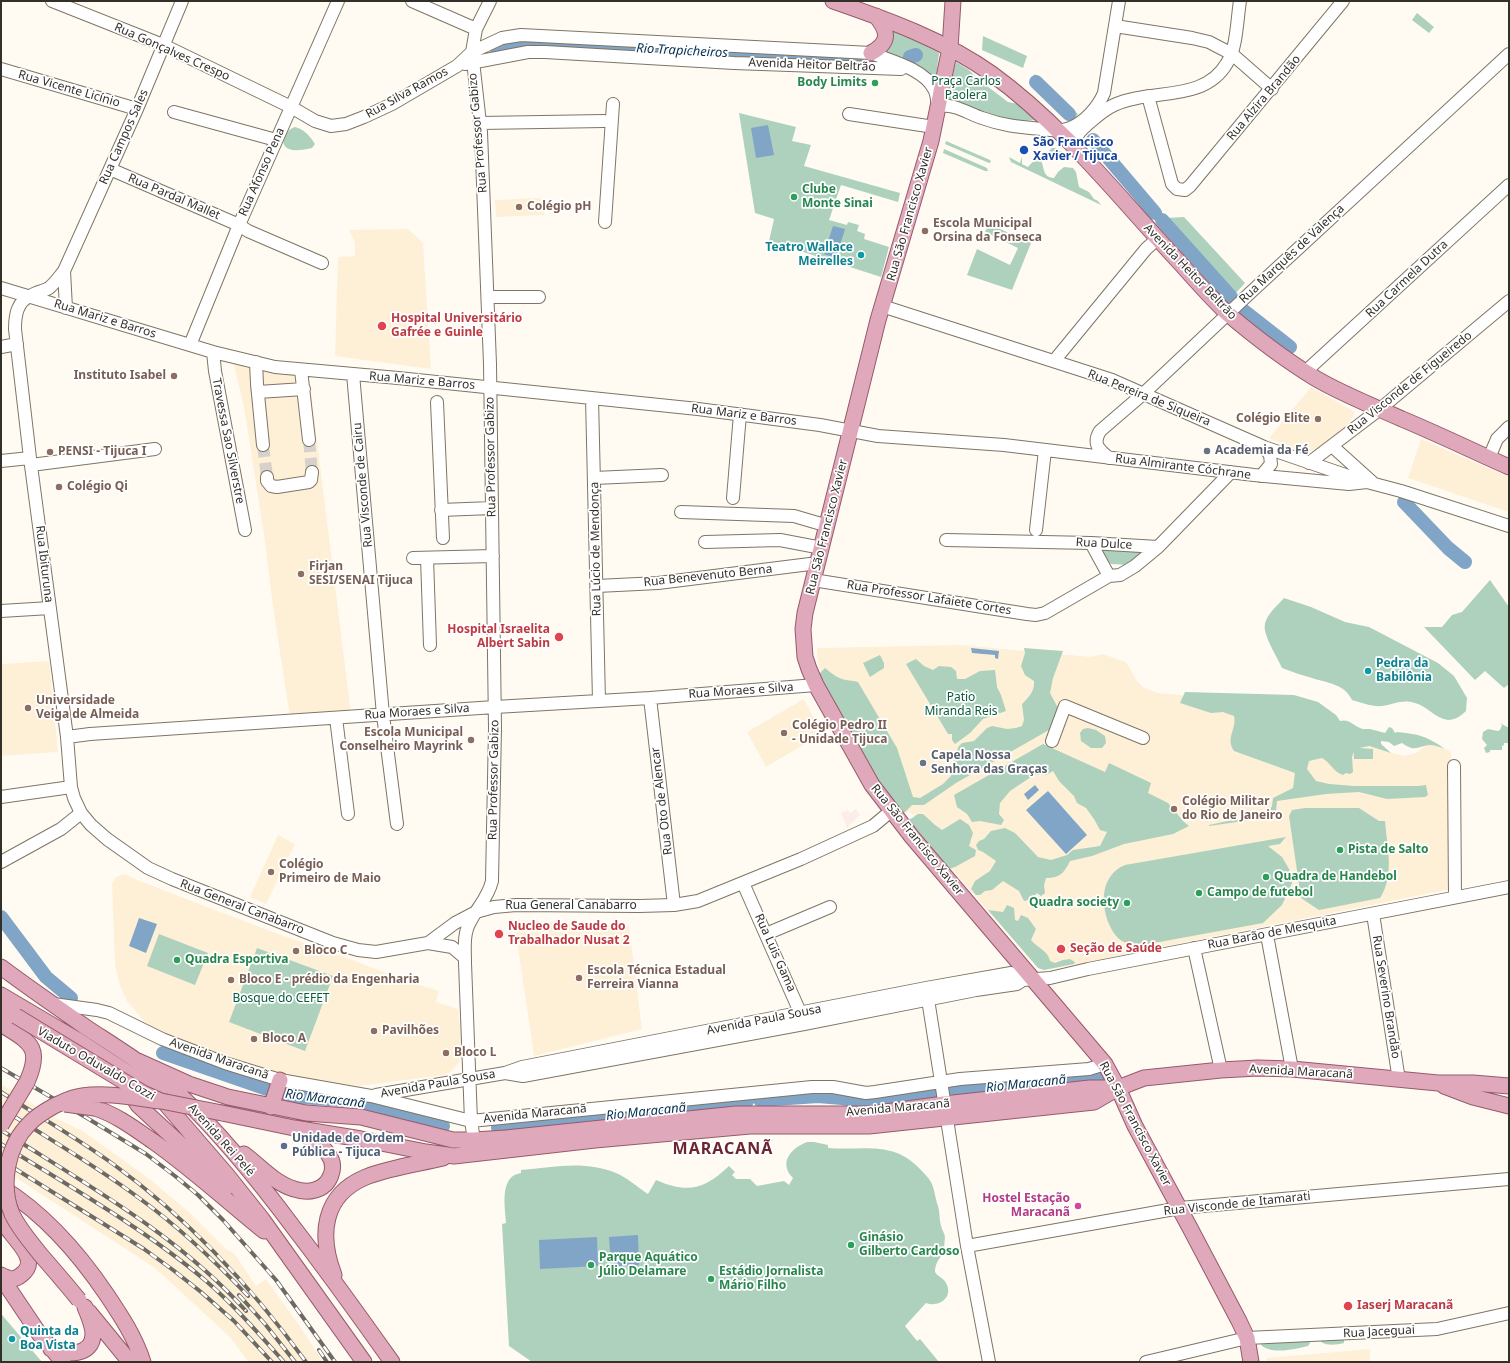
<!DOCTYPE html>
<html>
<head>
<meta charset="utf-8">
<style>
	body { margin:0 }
	#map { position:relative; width:1510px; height:1363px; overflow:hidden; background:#fffbf3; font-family:"Noto Sans",sans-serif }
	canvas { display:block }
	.frame { position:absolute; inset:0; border:2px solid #333029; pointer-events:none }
</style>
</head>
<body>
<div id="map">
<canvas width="1510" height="1363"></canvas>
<div class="frame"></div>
</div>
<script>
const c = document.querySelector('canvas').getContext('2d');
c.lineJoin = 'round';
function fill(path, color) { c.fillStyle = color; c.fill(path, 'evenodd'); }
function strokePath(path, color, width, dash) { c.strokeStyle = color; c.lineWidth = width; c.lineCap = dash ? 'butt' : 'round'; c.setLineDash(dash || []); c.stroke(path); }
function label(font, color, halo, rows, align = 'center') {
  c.font = font + ' "Noto Sans",sans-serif'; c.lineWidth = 3.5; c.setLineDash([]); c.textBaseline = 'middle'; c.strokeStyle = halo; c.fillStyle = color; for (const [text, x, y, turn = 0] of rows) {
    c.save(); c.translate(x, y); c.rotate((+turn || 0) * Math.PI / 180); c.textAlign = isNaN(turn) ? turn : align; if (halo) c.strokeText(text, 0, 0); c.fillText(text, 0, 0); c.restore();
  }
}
fill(new Path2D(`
	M856,809L860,815L847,828L841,813L848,810L850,813Z`), '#fdede8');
fill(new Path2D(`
	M536,198L542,199L544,215L496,217L495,200Z
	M408,229L423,243L431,369L335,356L338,257L355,256V243L349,230Z
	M233,361L275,371L309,376L351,714L290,717L274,614L264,535L244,407Z
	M1311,387L1355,412L1348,425L1320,448L1304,453L1269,438Z
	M1421,439L1509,477V512L1408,478Z
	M961,645L1091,657L1103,654L1126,662L1137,681L1144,688L1158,693L1189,696L1385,751L1405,756L1416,753L1424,747L1428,745H1434L1445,749L1451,752V889L1057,968L1044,970L1038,968L914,826L916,818L909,811L905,815L901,813L823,677L818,663L817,648Z
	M49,661L58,752L1,756V664Z
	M804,699L822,734L766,767L747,732Z
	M278,835L295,844L266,904L250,897Z
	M125,874L137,880L270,931L350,959L401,979L439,991L436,1002L458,1009L463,1054L458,1064L451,1072L444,1075L360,1086L305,1078L246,1065L193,1047L149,1025L142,1019L127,1001L120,986L115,965L112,884L116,877Z
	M514,920L629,926L642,1029L534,1056Z
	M1,1084L55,1118L83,1131L152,1181L191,1214L226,1249L234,1253L256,1286L266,1279L299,1325L323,1362H248L231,1338L155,1268L1,1168Z
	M1370,1349V1362H1266V1358Z`), '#fef0d7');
fill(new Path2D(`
	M1417,13L1434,27L1429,33L1412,20Z
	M887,28L928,46L939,53L936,77L935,78L917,66L881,50Z
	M983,36L1027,56L1023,68L982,50Z
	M956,62L969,70L979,80L1008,102L1018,104L1035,120C1014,123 993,115 973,107L969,109L947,99Z
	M1035,74L1052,89L1078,114L1076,117L1070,118L1064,114L1029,82Z
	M739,113L796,127L792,141L811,145L804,166L900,193L898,202L841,185L829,220L847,225L848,222L859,225L857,231L865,234L864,239L889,247L881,277L769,241L774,219L755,213Z
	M295,127C304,129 310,136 315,144L312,148C305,149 296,152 289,149C277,144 287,129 295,127Z
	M946,141L990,160L991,162L989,163L945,144Z
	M1052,148H1055L1062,152L1063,155L1062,158H1059L1057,153L1048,154L1045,152H1048Z
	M944,149L987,168L988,171H985L943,153Z
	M1009,157L1020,163L1022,157V164L1028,167C1032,163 1035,158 1041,161C1045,168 1042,177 1054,178L1058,172L1064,167L1073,168L1076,172L1079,187L1089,192L1094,199L1098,201L1101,205L1011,162Z
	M1184,217L1245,283L1234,295L1166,218Z
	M989,224L1031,243L1012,290L967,275L977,249L1010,265L1018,248L985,232Z
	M1102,548L1142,550L1144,553L1130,565L1111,564L1100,553Z
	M1490,580L1509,607V684L1504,688L1485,671L1475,680L1424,627H1442L1452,615L1462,612Z
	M1284,598L1311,607L1345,622L1369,627L1438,663L1454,676L1467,698L1466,711C1461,716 1455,720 1448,720C1436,719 1427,706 1415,703C1402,699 1395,704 1382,706C1373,707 1362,703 1352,700C1345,684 1327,683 1312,678C1302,675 1292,672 1282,668C1278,658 1262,634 1265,624C1267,614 1277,606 1284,598Z
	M1024,648L1063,651L1053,678L1050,693L1058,708L1049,730L956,783L924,805H912L905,812L900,813L883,789L819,674L825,668C830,672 836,677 842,679C847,681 852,680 858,682L897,748L913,797L920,798L943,784L951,776L958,747L962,743L974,741L987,728L992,726L1007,729L1016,728L1022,726L1024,720L1022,704C1029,697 1035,691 1034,681L1025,675L1021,666L1025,653Z
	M880,655L884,663V668L870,677L863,663Z
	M916,659L924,666L933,670L939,666L951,667L956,671L957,679H965L980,671L995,670L997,687L1001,695L1006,711L983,719L970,733L955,744L952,740V734H948L906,664Z
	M1185,692L1294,695L1318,702L1336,715L1340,721C1349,718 1355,727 1363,729C1365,729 1368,729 1370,729C1375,730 1380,732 1385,733L1389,727L1392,728L1395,733L1397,732C1418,734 1427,736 1445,749C1440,747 1434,745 1429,745C1417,747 1414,752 1402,743L1394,746L1389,742L1381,741V744L1391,753L1369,746L1359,748L1373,749V759H1354V752L1352,757L1353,772L1350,774L1346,773L1343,775C1333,772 1331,763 1322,758L1309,761L1307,769L1316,781L1329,784L1354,786H1418L1426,785L1428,795L1425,797L1387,799L1359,792L1326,794L1277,801L1276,811L1272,817L1209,826V825L1269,812L1272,806L1273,798L1293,788L1295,773L1234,751C1225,738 1237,729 1234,716L1223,712L1211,713L1180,703Z
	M1500,723L1509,728V743H1504V745L1502,746V750H1490V752L1486,753L1484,748L1487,745L1482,739L1483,732L1488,729L1498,731L1500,730L1502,725Z
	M1088,728L1096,730L1105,736L1106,743L1102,748H1091L1081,741L1080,733L1083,729Z
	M1043,744L1105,772L1109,763L1151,783L1148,793L1168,803L1184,822L1189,826L1173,834L1124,844L1092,856L1070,861C1064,873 1060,878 1046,878L1044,885L1045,893L1041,896L1037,893L1032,899L1024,901L1019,891L1003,881L992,890L985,891L980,895H976L971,889L975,881L990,871L996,861L983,852L978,850L976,845L979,841L984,839L991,831L1005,828L1015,833L1038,857L1051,860L1067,855L1073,850L1100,846L1107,832L1100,830L1094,819L1086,808L1077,803L1074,796L1059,781L1053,771L1046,775H1034L1010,791L1000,803L999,814L1004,820L1001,825L980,821L972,822L967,814L957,807L954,795Z
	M1305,808H1359L1379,821H1385C1387,847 1395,875 1380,898L1319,910L1301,898L1289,816L1292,810Z
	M918,814H923L935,825L942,830L960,819L969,825L973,833L969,846L976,850L975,856L955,867L949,869L943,866L909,820Z
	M1286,837L1280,844L1268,846L1282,857L1289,869L1292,883L1282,905L1263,923L1143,945C1136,945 1129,945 1122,941C1116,937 1112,931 1109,924C1100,903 1101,875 1125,865Z
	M1007,905L1014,908L1015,920L1018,921L1021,915L1028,918L1036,929L1031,940C1037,948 1048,950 1050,961L1055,963L1063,960L1070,959L1075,962L1074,964L1044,970L1038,968L988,910L1003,912Z
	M159,934L208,953L195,985L147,966Z
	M257,948L333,976L305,1051L229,1022Z
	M807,1142H814L828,1145V1148C862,1151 892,1140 919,1168C923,1172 928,1177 931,1182C935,1190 935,1198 938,1206C940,1212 939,1219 941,1226C942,1230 945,1234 945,1238C944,1242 945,1248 943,1253C939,1260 935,1263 935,1272C938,1277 944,1278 946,1283C954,1297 939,1308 926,1303L905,1326L917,1341L920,1339L939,1362H532L509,1346L502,1224L506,1223C505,1207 499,1176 521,1173V1170C553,1167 586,1160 616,1173C628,1178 637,1187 648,1194L656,1180C688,1194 705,1189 729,1166L735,1172L732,1175L736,1179H750L757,1186L784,1181L789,1185L793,1178C778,1163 791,1148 807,1142Z
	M1,1313L3,1316L42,1362H1Z
	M1344,1338V1343C1336,1345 1328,1346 1321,1342V1340Z
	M1307,1339L1310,1343L1308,1346C1295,1349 1272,1355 1261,1345L1262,1340Z`), '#add1bc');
fill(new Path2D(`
	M768,125L774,155L756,158L751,128Z
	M833,226L845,229L836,258L824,254Z
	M971,648L999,651L998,659L995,658V655L972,653Z
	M1035,785L1039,790L1028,800L1024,794Z
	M1048,791L1087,835L1066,854L1026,810Z
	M139,918L157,924L146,953L129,946Z
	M638,1235L639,1265L611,1267L609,1237Z
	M597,1237L598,1266L540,1269L539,1240Z`), '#81a5c6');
strokePath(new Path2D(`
	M497,53L509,45L528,43L869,60
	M910,57L916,55
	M1036,82L1069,114
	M1093,140L1155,213
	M1162,220L1231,297
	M1244,311L1290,347
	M1404,502L1448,548L1465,562
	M1,917L46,977L71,998
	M163,1053L287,1096L358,1101L443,1126
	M955,1091L1098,1077
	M760,1100L818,1096L842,1098L867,1102L933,1094
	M498,1128L747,1101`), '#81a5c6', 14);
strokePath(new Path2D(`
	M309,440L312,472
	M263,445L267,477`), '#d6d2cb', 12, [12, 6]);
const minor = new Path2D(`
	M52,1L163,45L291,107L315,121L331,126L346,124L364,117L392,104L457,66L472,52L502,38L521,35L871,53C891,61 924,69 934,89C937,94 937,101 938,107C952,102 969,114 982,118C1004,126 1020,127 1043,129C1052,130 1061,132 1070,128C1085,122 1098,107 1104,93L1119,1
	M182,1L137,109L64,271C59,277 55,283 49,288C44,291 37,292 32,295C17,301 15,315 15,329L30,458L67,737L71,787L74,798L81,813L91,825L107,839L148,868L172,879L333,943L358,950L376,952L428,943L455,923L476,912L494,907L516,905L639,906L674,905L698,901L801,859L873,826L891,811
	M412,1L476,29
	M1115,26L1192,38L1209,42L1232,54L1272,89
	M465,64L528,52H545L734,63L901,69
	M1,69L137,109
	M1148,96L1172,184L1177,189L1185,190L1190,186L1343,1
	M174,112L276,140
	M849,114L934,127
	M480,123L604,121
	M1074,147C1074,136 1081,130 1089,123C1097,116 1105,109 1114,105C1151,88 1204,103 1227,63C1237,48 1237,19 1240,1
	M110,169L239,225L248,231L322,263
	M605,222L613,104
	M64,271L66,308
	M1,288L213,352L275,367L398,378L698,409L820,425L878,436L1004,445L1254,475L1349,484L1367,482L1401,491L1509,526
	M488,297H539
	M882,306L1112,380L1264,447L1360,480
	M190,345L239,225L338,1
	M1,347L17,344
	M213,352L215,371L245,530
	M1054,361L1146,249L1157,239
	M256,362L257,384L263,445
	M301,370L309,440
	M1305,372L1509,185
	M353,374L383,715L397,824
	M258,392L304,389
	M592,398L599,701
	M437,402L443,538
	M1332,446L1372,482
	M1109,458C1099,450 1092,444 1100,431L1143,394L1250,293L1509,54
	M1489,458L1497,439L1509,427
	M1,461L30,458
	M1309,463L1380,409L1509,301
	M31,465L155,449
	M1261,476L1271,464L1270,455L1264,447
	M267,477V481L271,486L277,487L309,482L311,480L312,472
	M594,478L662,475
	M733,498L740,414
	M441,510L492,508
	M681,512L794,516L828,526
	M1036,530L1045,450
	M946,540L1091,543L1158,547
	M705,542L780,540L822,548
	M1091,543L1109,576
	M413,558L493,556
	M427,558L430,645
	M813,580L1027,614L1036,615L1045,613L1109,576L1120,575L1135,566L1158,547L1231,472
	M597,586L658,583L818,563
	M1,611L50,608
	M650,698L674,905
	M336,718L348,814
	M67,737L90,734L495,707L650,698L816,685
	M1052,741L1065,706L1143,738
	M1454,766L1455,897
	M1,797L71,787
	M1,862L61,829L81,813
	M743,883L803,1019
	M1373,914L1399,1080
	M766,934L830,907
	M1267,935L1292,1069
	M428,943L452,947L465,958
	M1194,948L1221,1070
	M927,993L967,1246L989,1362
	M53,1004L97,1010L109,1013L162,1039L225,1063L280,1080L371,1096L471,1121L812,1087H833L866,1093L875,1092L960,1079L1089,1069L1105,1064
	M505,1073L523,1076L804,1024L976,990L1017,984L1023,980L1050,978L1088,969L1509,887
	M376,1095L505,1073L522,1067L926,988L1011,973L1023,980
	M479,1146L474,1140L471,1121L465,963C465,950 463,934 470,922C477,908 488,898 492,881L495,728L490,364L481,132L472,52L476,29L490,1
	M967,1246L1180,1208L1509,1179
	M1146,1362L1247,1338L1437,1329L1509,1313`);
const major = new Path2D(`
	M833,1C888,20 944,40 992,74C1065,127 1120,199 1181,264C1196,281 1211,298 1227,313C1254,336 1284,359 1315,378C1342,394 1373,406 1402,419C1438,434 1473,451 1509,467
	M953,1L950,48L931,141L878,320L805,613L803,629L805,657L809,669L816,685L872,785L912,837L1105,1064L1118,1088L1135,1126L1190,1228L1239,1321L1247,1338L1251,1362
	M871,53C891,42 888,31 876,16
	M1,967C29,988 58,1008 87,1028C119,1049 152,1069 180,1095C223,1136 259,1181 294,1228C328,1272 360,1317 392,1362
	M1,995L79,1041L131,1075L158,1095L227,1175L262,1219L364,1362
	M1,1007L16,1016
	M1,1024C29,1042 43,1046 27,1082
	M138,1061L189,1084L228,1097L306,1113L361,1117L453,1140H474L506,1138L736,1114H871L944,1104L1090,1088H1118
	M1444,1086L1473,1097L1509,1106
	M128,1089L138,1105L153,1119L227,1187
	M271,1107L280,1080
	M95,1108C117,1115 135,1129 154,1142C192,1169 227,1201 264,1231
	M222,1113L294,1128L361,1139L426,1152L454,1156L595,1140L750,1126H869L1094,1102L1118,1088L1144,1078L1221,1070L1258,1068L1292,1069L1438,1083H1473L1509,1086
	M244,1154C260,1166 274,1183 294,1189C300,1191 308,1192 315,1190C330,1186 338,1167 328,1154C321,1143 307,1137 297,1130
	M1,1187C45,1214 78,1252 107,1295C121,1316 135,1337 143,1362
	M1,1213C3,1220 6,1227 11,1233C20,1245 39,1262 21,1275C14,1281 9,1279 1,1275
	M334,1275C319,1236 322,1195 366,1177C391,1167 418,1164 443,1158
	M1,1277L40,1335L63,1362
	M89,1312L130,1362
	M51,1349C65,1355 93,1357 93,1334C93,1325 88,1315 85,1307`);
strokePath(minor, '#7e7565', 14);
strokePath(major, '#965a6a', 17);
strokePath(minor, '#fff', 12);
strokePath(major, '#e0a9bb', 15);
const rail = new Path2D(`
	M1,1068L87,1118L146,1154L175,1176L198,1195L223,1220L276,1280L335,1362
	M1,1092C38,1116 77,1138 113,1164C189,1219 251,1286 306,1362
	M1,1108C47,1138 95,1165 139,1198C179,1227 214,1260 248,1296
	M1,1130C87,1185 178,1235 246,1311
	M1,1144C69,1186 145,1229 206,1281C234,1305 259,1334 284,1362
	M1,1160L144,1249L173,1270L201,1292L234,1321L272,1362
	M239,1295L265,1324L295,1362
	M319,1350L327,1362`);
strokePath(rail, '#6d6a63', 4);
strokePath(rail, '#fff', 2.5, [8]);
const majorBridge = new Path2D(`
	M16,1016L143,1093L161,1101L222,1113
	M65,1104L95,1108
	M1,1125L27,1082
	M79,1300C67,1285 53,1269 40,1254C30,1241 19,1229 12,1214C0,1185 7,1146 29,1124C36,1116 45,1111 54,1106C63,1102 72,1097 82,1096C107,1092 135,1098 161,1101`);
strokePath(majorBridge, '#965a6a', 17, []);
strokePath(majorBridge, '#e0a9bb', 15);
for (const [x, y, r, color] of [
	[875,83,4,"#2e9e5b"],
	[1024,150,5,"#1a4fb4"],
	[794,197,4,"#2e9e5b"],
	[519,207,4,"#8d6e63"],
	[925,231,4,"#8d6e63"],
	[861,255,4,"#0f9aa8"],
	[382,326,5,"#e0444e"],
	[174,376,4,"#8d6e63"],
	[1318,419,4,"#8d6e63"],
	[1207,451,4,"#6b7280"],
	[50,452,4,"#8d6e63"],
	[59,487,4,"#8d6e63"],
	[301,574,4,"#8d6e63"],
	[559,637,5,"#e0444e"],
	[1368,671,4,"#0f9aa8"],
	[28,708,4,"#8d6e63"],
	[784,733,4,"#8d6e63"],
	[471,740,4,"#8d6e63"],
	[923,763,4,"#6b7280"],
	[1174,809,4,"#8d6e63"],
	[1340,850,4,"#2e9e5b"],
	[271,872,4,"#8d6e63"],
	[1266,877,4,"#2e9e5b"],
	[1199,893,4,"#2e9e5b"],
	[1127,903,4,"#2e9e5b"],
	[499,934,5,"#e0444e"],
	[1061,949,5,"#e0444e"],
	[296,951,4,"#8d6e63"],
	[177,960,4,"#2e9e5b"],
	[579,978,4,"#8d6e63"],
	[231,980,4,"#8d6e63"],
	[374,1031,4,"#8d6e63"],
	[254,1039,4,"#8d6e63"],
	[446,1053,4,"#8d6e63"],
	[284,1146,4,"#5c6f8a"],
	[1078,1206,4,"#d1479c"],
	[851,1245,4,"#2e9e5b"],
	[591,1265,4,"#2e9e5b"],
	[711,1279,4,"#2e9e5b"],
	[1348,1306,5,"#e0444e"],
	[12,1339,4,"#0f9aa8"]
]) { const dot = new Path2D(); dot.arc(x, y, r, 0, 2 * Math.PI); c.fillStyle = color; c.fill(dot); strokePath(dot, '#fff', 1.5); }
label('12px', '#333029', '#fff', [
	["Rua Gonçalves Crespo",172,52,24],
	["Avenida Heitor Beltrão",812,65,2],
	["Rua Vicente Licínio",69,89,16],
	["Rua Silva Ramos",407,93,-29],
	["Rua Alzira Brandão",1264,98,-50],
	["Rua Professor Gabizo",478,133,-95],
	["Rua Campos Sales",124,137,-66],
	["Rua Afonso Pena",262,172,-66],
	["Rua Pardal Mallet",174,197,23],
	["Rua São Francisco Xavier",910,214,-74],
	["Rua Marquês de Valença",1292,254,-43],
	["Avenida Heitor Beltrão",1190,272,46],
	["Rua Carmela Dutra",1407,279,-43],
	["Rua Mariz e Barros",105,319,17],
	["Rua Mariz e Barros",422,381,5],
	["Rua Visconde de Figueiredo",1410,383,-39],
	["Rua Pereira de Siqueira",1149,398,22],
	["Rua Mariz e Barros",744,415,7],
	["Travessa Sao Silverstre",228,441,79],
	["Rua Professor Gabizo",491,457,-91],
	["Rua Almirante Cóchrane",1183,467,7],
	["Rua Visconde de Cairu",363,485,-95],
	["Rua São Francisco Xavier",827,527,-76],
	["Rua Dulce",1104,544,3],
	["Rua Lúcio de Mendonça",596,549,-91],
	["Rua Ibituruna",44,564,83],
	["Rua Benevenuto Berna",708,576,-6],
	["Rua Professor Lafaiete Cortes",929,598,9],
	["Rua Moraes e Silva",741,691,-4],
	["Rua Moraes e Silva",417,712,-4],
	["Rua Professor Gabizo",494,780,-89],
	["Rua Oto de Alencar",662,801,-97],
	["Rua São Francisco Xavier",917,840,51],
	["Rua General Canabarro",571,906],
	["Rua General Canabarro",242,907,21],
	["Rua Barão de Mesquita",1272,933,-11],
	["Rua Luis Gama",775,953,66],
	["Rua Severino Brandão",1386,997,81],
	["Avenida Paula Sousa",764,1020,-11],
	["Avenida Maracanã",219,1059,19],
	["Viaduto Oduvaldo Cozzi",96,1064,30],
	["Avenida Maracanã",1301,1072,3],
	["Avenida Paula Sousa",438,1084,-10],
	["Avenida Maracanã",898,1108,-5],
	["Avenida Maracanã",535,1114,-6],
	["Rua São Francisco Xavier",1135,1124,62],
	["Avenida Rei Pelé",221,1140,48],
	["Rua Visconde de Itamarati",1237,1204,-6],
	["Rua Jaceguai",1379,1332,-3]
]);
label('12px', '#095c3a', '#fff', [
	["Praça Carlos",966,82],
	["Paolera",966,96],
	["Patio",961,698],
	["Miranda Reis",961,712],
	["Bosque do CEFET",281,999]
]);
label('bold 12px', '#27864d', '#fff', [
	["Body Limits",867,83,"right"],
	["Clube",802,190],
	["Monte Sinai",802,204],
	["Pista de Salto",1348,850],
	["Quadra de Handebol",1274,877],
	["Campo de futebol",1207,893],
	["Quadra society",1119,903,"right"],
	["Quadra Esportiva",185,960],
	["Ginásio",859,1238],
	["Gilberto Cardoso",859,1252],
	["Parque Aquático",599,1258],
	["Júlio Delamare",599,1272],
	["Estádio Jornalista",719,1272],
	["Mário Filho",719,1286]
], 'left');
label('bold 12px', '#164399', '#fff', [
	["São Francisco",1033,143],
	["Xavier / Tijuca",1033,157]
], 'left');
label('bold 12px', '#785e54', '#fff', [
	["Colégio pH",527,207],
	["Escola Municipal",933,224],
	["Orsina da Fonseca",933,238],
	["Instituto Isabel",166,376,"right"],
	["Colégio Elite",1310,419,"right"],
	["PENSI - Tijuca I",58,452],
	["Colégio Qi",67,487],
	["Firjan",309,567],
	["SESI/SENAI Tijuca",309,581],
	["Universidade",36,701],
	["Veiga de Almeida",36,715],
	["Colégio Pedro II",792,726],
	["- Unidade Tijuca",792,740],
	["Escola Municipal",463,733,"right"],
	["Conselheiro Mayrink",463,747,"right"],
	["Colégio Militar",1182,802],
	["do Rio de Janeiro",1182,816],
	["Colégio",279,865],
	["Primeiro de Maio",279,879],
	["Bloco C",304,951],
	["Escola Técnica Estadual",587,971],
	["Ferreira Vianna",587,985],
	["Bloco E - prédio da Engenharia",239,980],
	["Pavilhões",382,1031],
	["Bloco A",262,1039],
	["Bloco L",454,1053]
], 'left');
label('bold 12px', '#0d838f', '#fff', [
	["Teatro Wallace",853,248,"right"],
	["Meirelles",853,262,"right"],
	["Pedra da",1376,664],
	["Babilônia",1376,678],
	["Quinta da",20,1332],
	["Boa Vista",20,1346]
], 'left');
label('bold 12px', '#be3a42', '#fff', [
	["Hospital Universitário",391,319],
	["Gafrée e Guinle",391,333],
	["Hospital Israelita",550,630,"right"],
	["Albert Sabin",550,644,"right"],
	["Nucleo de Saude do",508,927],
	["Trabalhador Nusat 2",508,941],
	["Seção de Saúde",1070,949],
	["Iaserj Maracanã",1357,1306]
], 'left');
label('bold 12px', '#5b616d', '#fff', [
	["Academia da Fé",1215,451],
	["Capela Nossa",931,756],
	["Senhora das Graças",931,770]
], 'left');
label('bold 12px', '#4e5e75', '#fff', [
	["Unidade de Ordem",292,1139],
	["Pública - Tijuca",292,1153]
], 'left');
label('bold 12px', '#b23c85', '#fff', [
	["Hostel Estação",1070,1199],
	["Maracanã",1070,1213]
], 'right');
label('italic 13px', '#042e4f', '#fff', [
	["Rio Trapicheiros",682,51,3],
	["Rio Maracanã",1026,1084,-6],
	["Rio Maracanã",325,1099,7],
	["Rio Maracanã",646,1112,-6]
]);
c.letterSpacing = '1px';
label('bold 16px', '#6c2631', '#fff', [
	["MARACANÃ",723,1149]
]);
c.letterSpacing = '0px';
</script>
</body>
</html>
